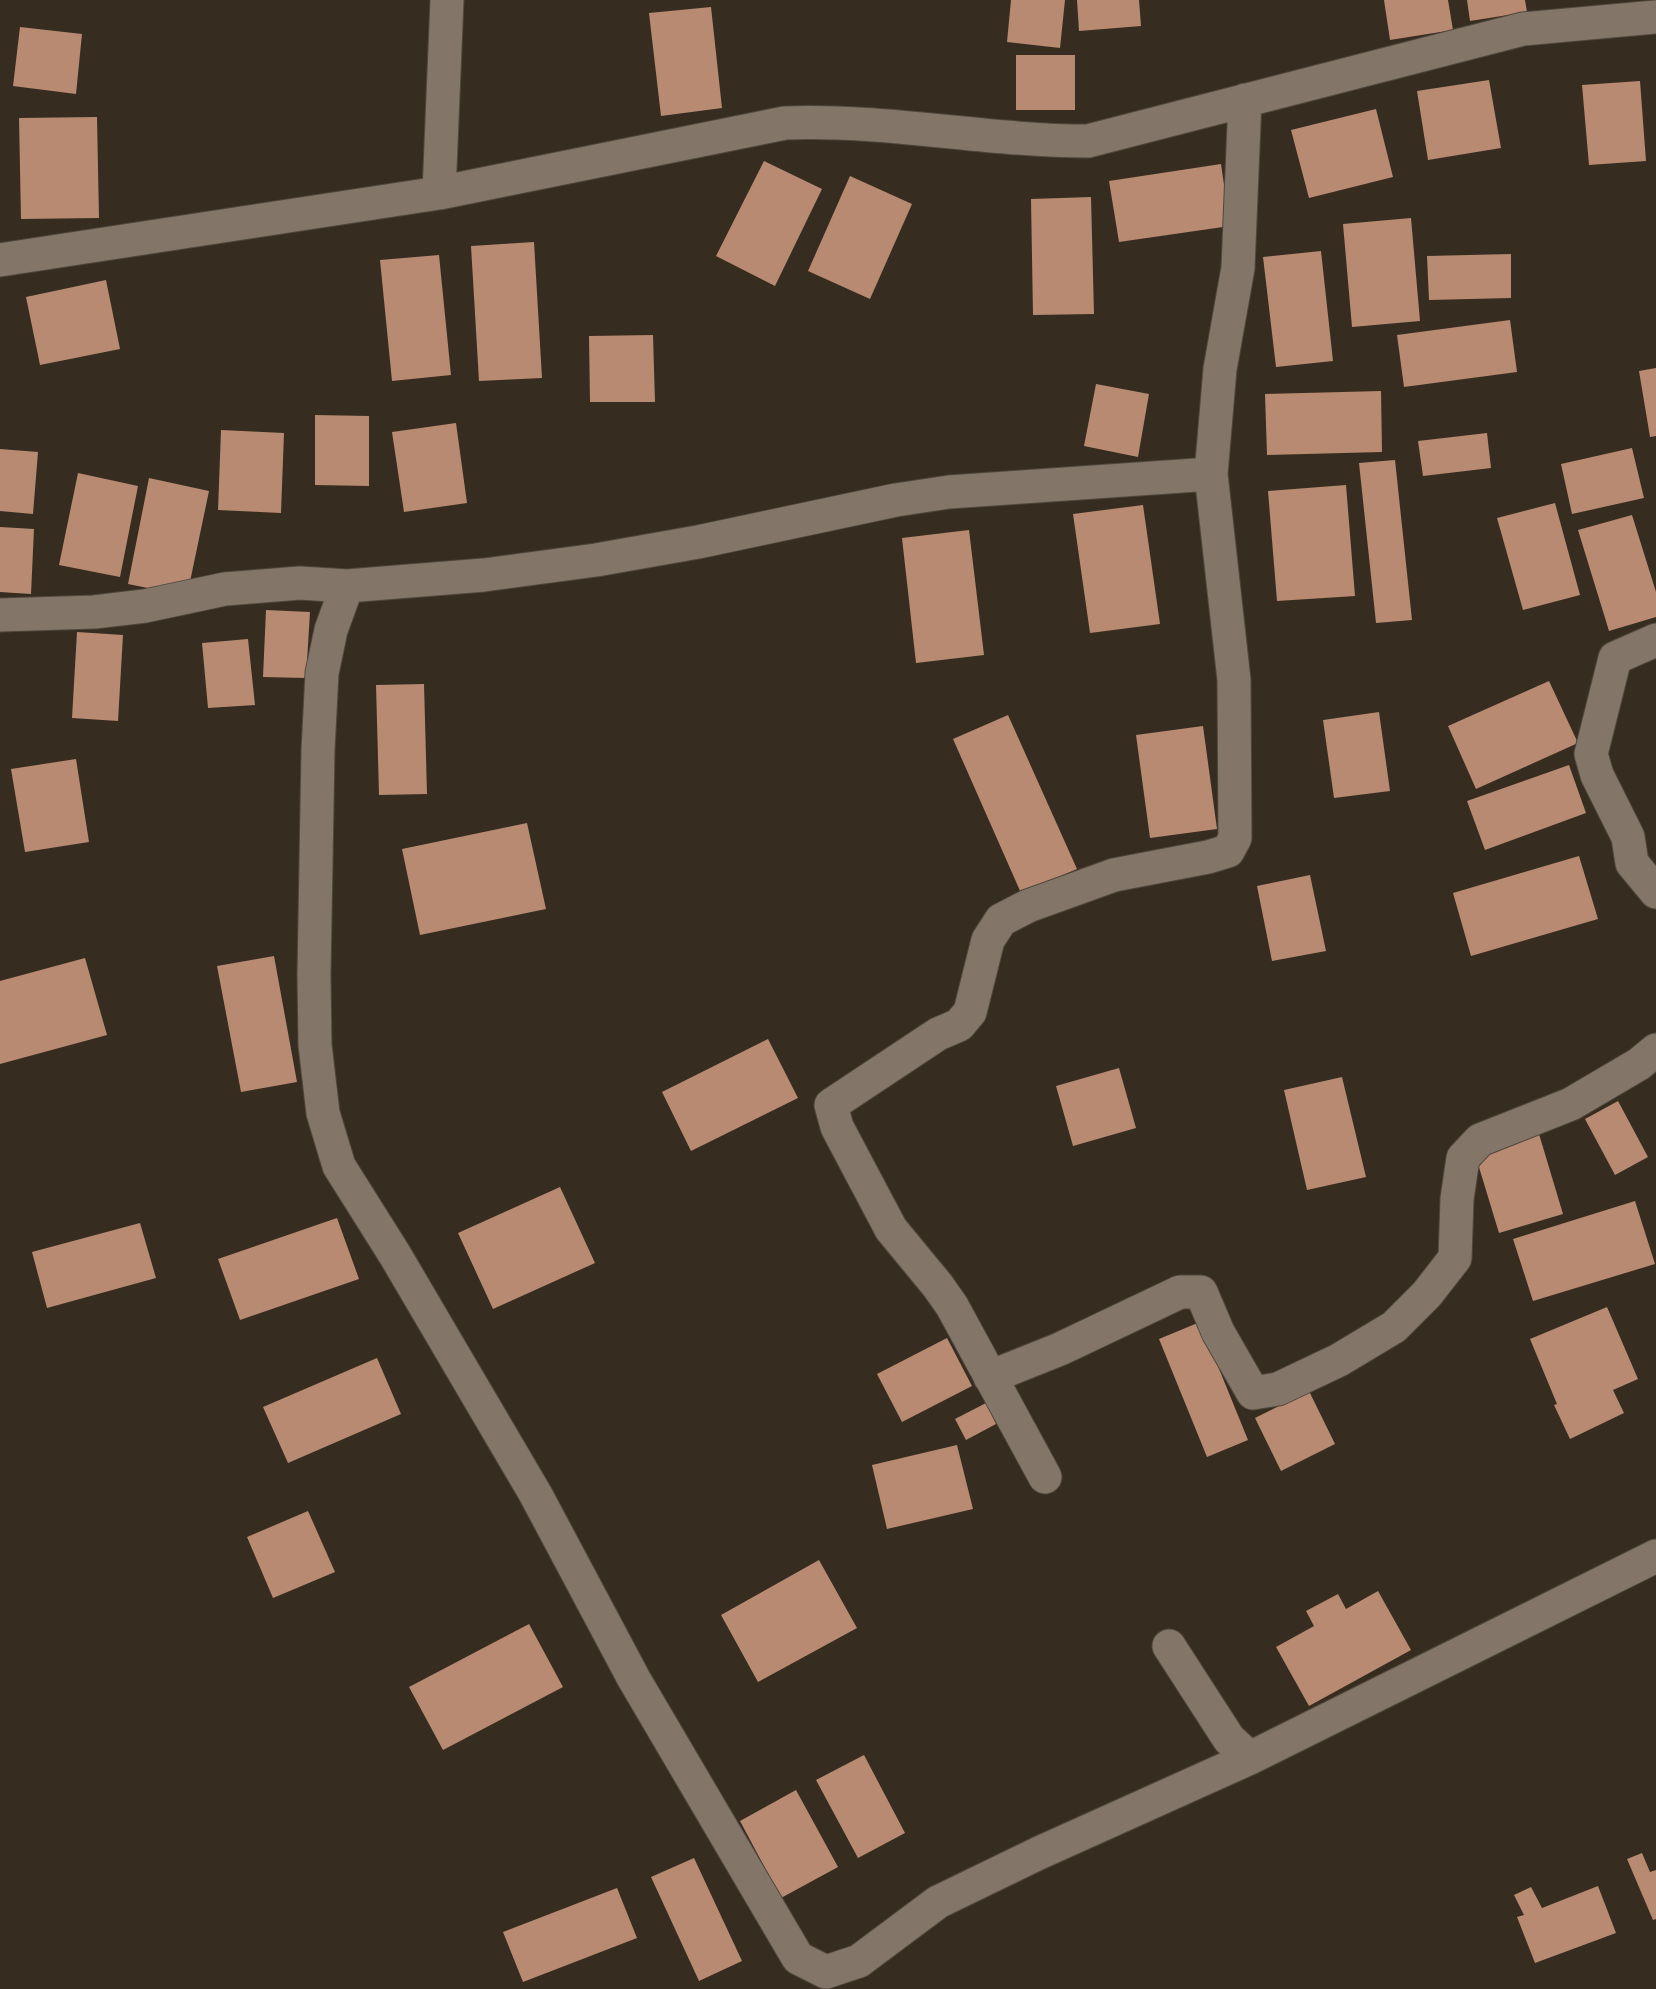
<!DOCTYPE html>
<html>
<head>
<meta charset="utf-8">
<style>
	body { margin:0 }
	canvas { display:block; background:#372c20 }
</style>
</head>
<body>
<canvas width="1656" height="1989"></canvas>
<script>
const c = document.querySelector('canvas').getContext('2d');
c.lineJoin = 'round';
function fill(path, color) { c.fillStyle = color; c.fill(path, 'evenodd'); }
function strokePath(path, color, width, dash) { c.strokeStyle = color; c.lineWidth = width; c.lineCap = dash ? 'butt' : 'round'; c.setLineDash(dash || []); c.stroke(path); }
fill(new Path2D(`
	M1011,0H1065L1060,48L1007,42Z
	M1077,0H1139L1141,26L1079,31Z
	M1384,0H1448L1453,30L1390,40Z
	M1467,0H1525L1527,12L1470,21Z
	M711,7L722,108L661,116L649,13Z
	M20,27L82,34L76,94L13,86Z
	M1016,55H1075V110H1016Z
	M1489,80L1501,148L1428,160L1417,91Z
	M1640,81L1646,161L1589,165L1582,85Z
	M1376,109L1393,177L1309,198L1291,130Z
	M97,117L99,218L21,219L19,118Z
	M764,161L822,189L775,286L716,256Z
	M1221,164L1230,226L1119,242L1109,181Z
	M850,176L912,204L870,299L808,271Z
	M1091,197L1094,314L1033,315L1031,199Z
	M1411,218L1420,321L1352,327L1343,224Z
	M534,242L542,378L479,381L471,246Z
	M1321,251L1333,361L1276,367L1263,257Z
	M1511,254V298L1429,300L1427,256Z
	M439,255L451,375L392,381L380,260Z
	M106,280L120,349L40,365L26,297Z
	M1510,320L1517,372L1404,387L1397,335Z
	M653,335L655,402H590L589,336Z
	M1656,368V436L1650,437L1639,371Z
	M1096,384L1149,394L1138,457L1084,446Z
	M1381,391L1382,452L1267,455L1265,394Z
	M315,415L369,416V486L315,485Z
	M456,423L467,503L404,512L392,432Z
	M221,430L284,433L281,513L218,510Z
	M1487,433L1491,468L1423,476L1418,441Z
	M1632,448L1644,498L1572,514L1561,464Z
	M0,449L38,452L33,514L0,511Z
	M1395,460L1412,620L1376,623L1359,463Z
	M78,473L138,486L120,577L59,565Z
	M149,478L209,491L187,596L128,584Z
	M1346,485L1355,596L1277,601L1268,491Z
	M1555,503L1580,595L1523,610L1497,518Z
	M1143,505L1160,624L1090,633L1073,514Z
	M1632,515L1656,592V617L1609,631L1578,530Z
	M0,527L34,529L31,594L0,592Z
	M969,530L984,655L916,663L902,538Z
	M266,610L310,612L306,678L263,677Z
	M77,632L123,635L118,721L72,718Z
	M248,639L255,705L208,708L202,643Z
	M1549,681L1578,743L1476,789L1448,726Z
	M424,684L427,794L379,795L376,685Z
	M1379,712L1390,791L1334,798L1323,720Z
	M1008,715L1077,869L1021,893L953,739Z
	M1203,726L1217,829L1150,838L1136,735Z
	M76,759L89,842L25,852L11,769Z
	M1569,765L1586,813L1485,850L1467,801Z
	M527,823L546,909L420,935L402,849Z
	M1579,856L1598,919L1471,956L1453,893Z
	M1310,875L1326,951L1272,961L1257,886Z
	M274,956L297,1082L241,1092L217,966Z
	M85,958L107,1035L0,1064V981Z
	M768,1039L798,1098L691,1151L662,1092Z
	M1119,1068L1136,1128L1073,1146L1056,1086Z
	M1342,1077L1366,1177L1307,1190L1284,1090Z
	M1618,1101L1648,1157L1615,1175L1585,1119Z
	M1539,1134L1563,1214L1499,1233L1475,1154Z
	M560,1187L595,1263L493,1309L458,1233Z
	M1635,1201L1655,1264L1533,1301L1513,1239Z
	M337,1218L359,1279L240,1320L218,1259Z
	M140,1223L156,1278L47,1308L32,1252Z
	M1607,1307L1638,1379L1613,1390L1624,1413L1570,1439L1554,1405L1557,1404L1530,1339Z
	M1200,1322L1248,1440L1207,1457L1159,1339Z
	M947,1338L972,1386L902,1422L877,1374Z
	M377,1358L401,1414L288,1463L263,1407Z
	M1309,1391L1335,1444L1281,1471L1255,1418Z
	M986,1403L996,1424L966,1440L955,1419Z
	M957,1445L973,1509L887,1529L872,1465Z
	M308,1511L335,1572L273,1598L247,1537Z
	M819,1560L857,1628L758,1682L721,1615Z
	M1378,1591L1411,1650L1309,1706L1276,1647L1314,1626L1306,1611L1338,1594L1346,1609Z
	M529,1624L563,1687L443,1750L409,1687Z
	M864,1755L905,1833L858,1858L816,1780Z
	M796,1790L838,1867L781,1898L740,1821Z
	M1642,1853L1650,1872L1656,1870V1919L1653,1920L1627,1859Z
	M694,1858L742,1961L699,1981L651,1877Z
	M1598,1886L1616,1933L1535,1963L1517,1917L1524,1915L1514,1895L1531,1887L1542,1908Z
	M617,1888L637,1938L523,1982L503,1932Z`), '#b78a71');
const street = new Path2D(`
	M439,193L447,0
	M0,260L439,193L785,123C886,119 987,141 1088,141L1523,29L1656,17
	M347,586L331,630L322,673L318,750L314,975L315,1045L323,1113L339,1166L395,1255L536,1495L634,1679L798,1958L826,1972L859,1961L938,1902L1039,1853L1250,1758L1656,1556
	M0,615L94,612L145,606L225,589L300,583L347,586L484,575L596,560L698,542L896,500L949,492L1211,474
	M1656,640L1615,658L1591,754L1597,775L1628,837L1632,863L1656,892
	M990,1377L1060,1349L1180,1292H1201L1218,1332L1253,1393L1278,1389L1339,1360L1394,1327L1427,1294L1455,1258L1457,1199L1463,1158L1480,1140L1571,1104L1639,1064L1656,1050
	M1045,1477L952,1306L938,1286L891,1229L837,1127L831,1105L938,1034L959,1025L970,1012L988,940L1001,920L1028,906L1114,875L1208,857L1228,851L1235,838L1234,680L1211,474L1220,369L1238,268L1245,100
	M1169,1646L1229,1739L1250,1758`);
strokePath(street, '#50473d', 35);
strokePath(street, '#837668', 33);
</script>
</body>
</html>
